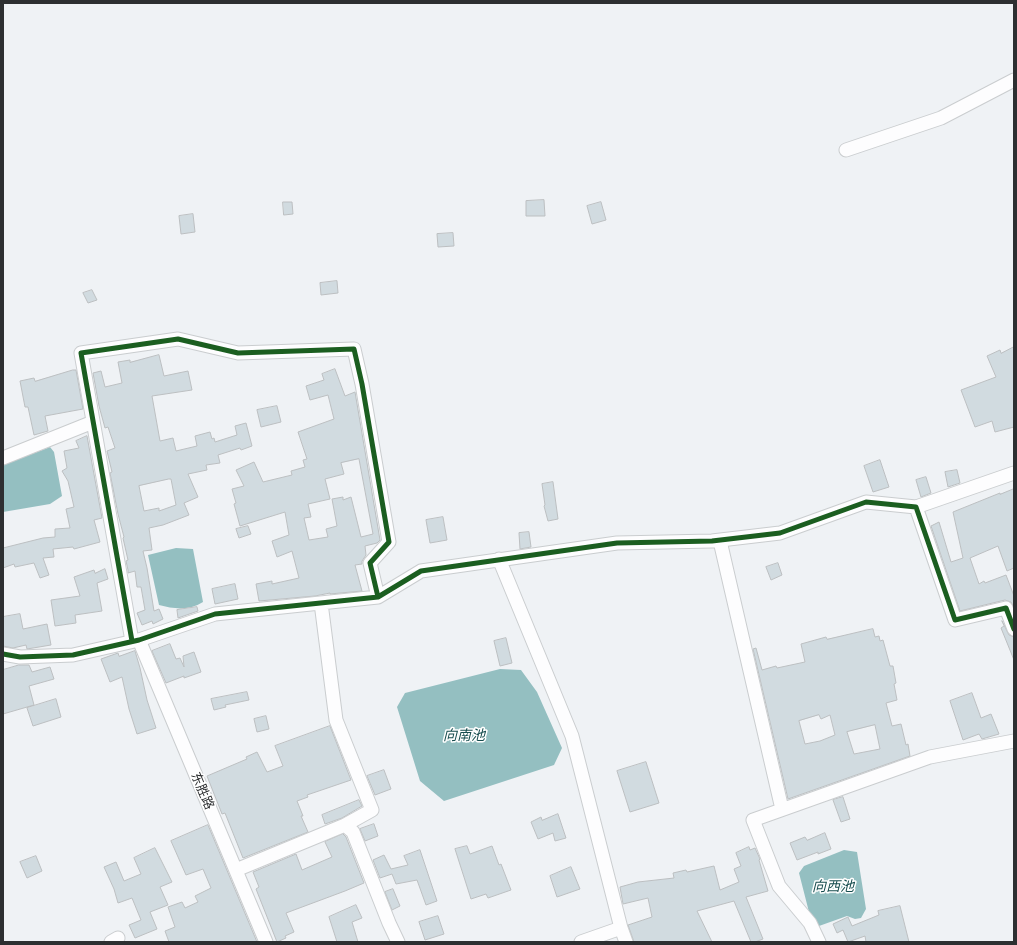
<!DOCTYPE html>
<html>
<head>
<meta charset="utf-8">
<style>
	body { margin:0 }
	#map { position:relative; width:1017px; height:945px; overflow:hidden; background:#eff2f5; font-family:"Open Sans",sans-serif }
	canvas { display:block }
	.frame { position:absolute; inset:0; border:4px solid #2d2f31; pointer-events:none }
</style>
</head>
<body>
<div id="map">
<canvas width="1017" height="945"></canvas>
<div class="frame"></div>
</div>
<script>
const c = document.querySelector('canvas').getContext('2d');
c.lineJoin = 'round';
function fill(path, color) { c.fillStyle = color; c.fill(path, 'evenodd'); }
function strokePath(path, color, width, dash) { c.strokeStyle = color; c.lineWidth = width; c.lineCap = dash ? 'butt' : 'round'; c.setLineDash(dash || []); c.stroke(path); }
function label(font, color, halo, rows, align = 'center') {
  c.font = font + ' "Open Sans","Noto Sans SC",sans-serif'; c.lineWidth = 3; c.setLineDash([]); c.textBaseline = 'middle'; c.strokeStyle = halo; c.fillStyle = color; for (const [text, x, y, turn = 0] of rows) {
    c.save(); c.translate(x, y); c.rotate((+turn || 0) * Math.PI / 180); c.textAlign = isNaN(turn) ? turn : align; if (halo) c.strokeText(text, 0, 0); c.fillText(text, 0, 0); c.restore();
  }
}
fill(new Path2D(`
	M50,447L54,452L62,496L50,504L3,512V465Z
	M176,548L193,549L203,602C189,611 174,609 159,605L148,555Z
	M500,669L521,670L537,692L562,748L554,765L444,801L420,781L397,707L405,693Z
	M844,850L857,852L866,909L861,918L855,919L847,916L819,926L809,912L799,873L804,866Z`), '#94bfc1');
const building = new Path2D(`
	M544,200L545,216H526V201Z
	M283,202H292L293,214L284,215Z
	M601,202L606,220L592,224L587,206Z
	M193,214L195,232L181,234L179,216Z
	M453,233L454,246L438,247L437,234Z
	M337,281L338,293L321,295L320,283Z
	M92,290L97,300L88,303L83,293Z
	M1014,347V427L995,432L992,421L975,427L961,390L996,377L987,356L1000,350L1001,353Z
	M159,355L164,376L188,371L192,390L152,396L160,441L173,438L176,451L197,446L195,436L210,432L212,439L214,438L215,442L237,435L235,426L246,423L252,446L241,450L240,448L218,455L220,463L206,465L207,470L188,474L198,497L184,503L189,515L163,525L149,528L152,550L143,551L147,568L154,611L159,609L163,619L153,624L152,621L142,625L137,613L145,610L141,587H137L135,571L128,573V570L126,561L128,560L123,538L124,537L118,514L110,473L112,472L107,451L115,448L108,427L105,428L99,406L93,373L101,371L105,387L122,383L118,362L130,360V362ZM169,479H171L176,505L159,511V508L144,511L139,486Z
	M335,369L345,396L355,392L380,540L377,543L365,546L366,555L362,561V564L355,565L362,591L330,594V593L315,596L259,601L256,584L272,581V584L299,578L292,551L277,557L272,541L289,535L285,512L240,526L234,504L236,503L232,489L244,486L236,470L254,462L263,482L292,475L291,471L305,467L303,460L307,459L298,432L334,419L328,395L310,400L306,386L324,380L322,374ZM359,459L373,534L361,537L351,497L343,500V497L332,499L337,526L326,529L328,537L309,540L304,518L311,517L308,504L330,499L325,479L344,474L341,463Z
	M73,370H76L83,409L45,416L48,431L34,435L28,407H25L20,381L34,378L35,381Z
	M277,406L281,422L261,427L257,410Z
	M87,436L102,518L94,520L100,542L74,549L73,547L53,549L54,557L43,558L49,575L40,578L34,563L15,567L14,564L3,568V548L43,538L55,537V529L70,528L66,509L74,507L68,481L62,471L67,468L64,451L79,448L76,441Z
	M880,460L889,487L873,492L864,466Z
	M957,470L960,483L948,487L945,472Z
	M926,477L931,493L921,497L916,480Z
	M553,482L558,519L548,521L544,506L545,505L542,484Z
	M1014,489V568L1007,571L998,546L970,558L979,584L984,581L985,583L1006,575L1014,596V607L1011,602L1005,600L960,611L931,526L939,522L951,562L963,558L953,512L1000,493V494Z
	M443,517L447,540L430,543L426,520Z
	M248,526L251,534L239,538L236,529Z
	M529,532L531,547L520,549L519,533Z
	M778,563L782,575L771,580L766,567Z
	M105,569L108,579L97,583L102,611L75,615L76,623L55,626L51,600L80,596L74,577L94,570L95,573Z
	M235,584L238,599L215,604L212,589Z
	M197,607L198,611L178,618L177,610Z
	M20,614L23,629L47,624L51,645L27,649L26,645L13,648L3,646V617Z
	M1002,621L1009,635L1014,637V660L1001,628L1004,626Z
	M873,629L875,637L879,636L880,641L883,640L890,666H893L896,683L894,684L897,700L886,703L892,726L901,724L906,745L908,744L910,756L788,799L753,649L756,648L762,670L776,666L777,668L805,662L801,644L826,637L827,639ZM819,715L821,719L830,715L835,735L820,741L805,744L799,721ZM875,725L880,749L854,754L847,732Z
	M506,638L512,663L500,666L494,641Z
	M170,644L176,659L180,658L184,667L183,656L194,652L201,672L184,678V676L166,683L152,651Z
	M135,651L140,668L147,700L156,728L137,734L129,709L122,677L110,682L101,659L118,653L119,656Z
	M19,665H29L32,672L50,667L54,679L29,686L34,705L3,714V670Z
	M247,692L249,700L225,705L226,707L214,710L211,699Z
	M972,693L981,718L991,714L999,734L982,739L979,734L963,740L950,701Z
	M56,699L61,717L33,726L27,708Z
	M266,716L269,729L257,732L254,719Z
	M330,726L351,780L307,795L308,797L297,801L303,816H301L308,832L243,858L225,813L222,814L207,776L247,759L246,757L257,752L267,772L283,766L275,746Z
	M646,762L659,803L630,812L617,771Z
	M384,770L391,789L375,795L367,776Z
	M843,797L850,819L841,822L833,800Z
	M359,800L362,806L342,818L325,824L322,815Z
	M558,814L566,838L555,841L553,833L538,839L531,822L541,817L542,820Z
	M374,824L378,836L365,841L360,829Z
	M208,825L257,942H169L165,931L175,927L168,907L182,902L185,908L198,902L195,896L211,888L203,869L186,875L171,841Z
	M825,833L831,849L818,854V852L797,860L790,843L805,837L807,840Z
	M343,834L346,837L364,883L345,891L286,913L294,932L285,936L286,938L277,942L256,889L259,887L253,872L296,854L302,870L332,857L325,842Z
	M467,846L470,854L492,846L499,865L501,864L511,890L488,898L486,894L471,899L455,849Z
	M749,847L750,850L755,848L760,859L759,860L768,891L746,897L763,939L755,942H751L734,901L697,911L712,942H634L628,925L652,917L648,898L623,904L620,887L638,882L674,878L673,873L686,870L687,872L714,866L720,890L739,882L734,869L741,866L736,853Z
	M155,848L172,882L160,887L168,905L150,912L157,929L135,938L129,925L141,920L132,898L118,903L114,889L104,867L116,862L124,881L141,874L134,858Z
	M420,850L437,901L426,905L417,880L396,884L392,874L380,878L373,860L384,855L391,869L408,865L404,856Z
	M36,856L42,871L27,878L20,862Z
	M571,867L580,889L557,897L550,876Z
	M393,889L400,906L392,910L385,892Z
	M356,905L362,918L352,922L358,942H337L329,917Z
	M900,906L909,942H866L865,936L848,942L843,930L837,933L833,924L848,917L852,926L879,915L878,911Z
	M438,916L444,934L425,940L419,922Z`);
fill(building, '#d1dbe0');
strokePath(building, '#bcbfc1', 1);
const minor = new Path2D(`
	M846,150L941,118L1014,80
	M3,458L93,422
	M916,507L1014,473
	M720,541L782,809
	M499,559L572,736L621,928L581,942
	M321,603L336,720L372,810L345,825
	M139,640L266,942
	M132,641L81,353L178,339L238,353L354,349L362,384L389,542L370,563L378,597
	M3,654L20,657L73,655L139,640L215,614L378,597L421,571L617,543L712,541L780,533L866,502L916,507L955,620L1006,608L1014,629
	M236,870L345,825L353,832L389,923L398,942
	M621,928L626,942
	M111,942L118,938
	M819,942L810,923L779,886L753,820L930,757L1014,741`);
strokePath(minor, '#cacdcf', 15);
strokePath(minor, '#fdfdfe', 13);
strokePath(new Path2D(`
	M132,641L81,353L178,339L238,353L354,349L362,384L389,542L370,563L378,597
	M3,654L20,657L73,655L139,640L215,614L378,597L421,571L617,543L712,541L780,533L866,502L916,507L955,620L1006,608L1014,629`), '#1b5e20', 5);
label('13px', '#2d2f31', '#fff', [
	["东胜路",202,791,67]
]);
label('italic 14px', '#164c4e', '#fff', [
	["向南池",464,736],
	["向西池",833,887]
]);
</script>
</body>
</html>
